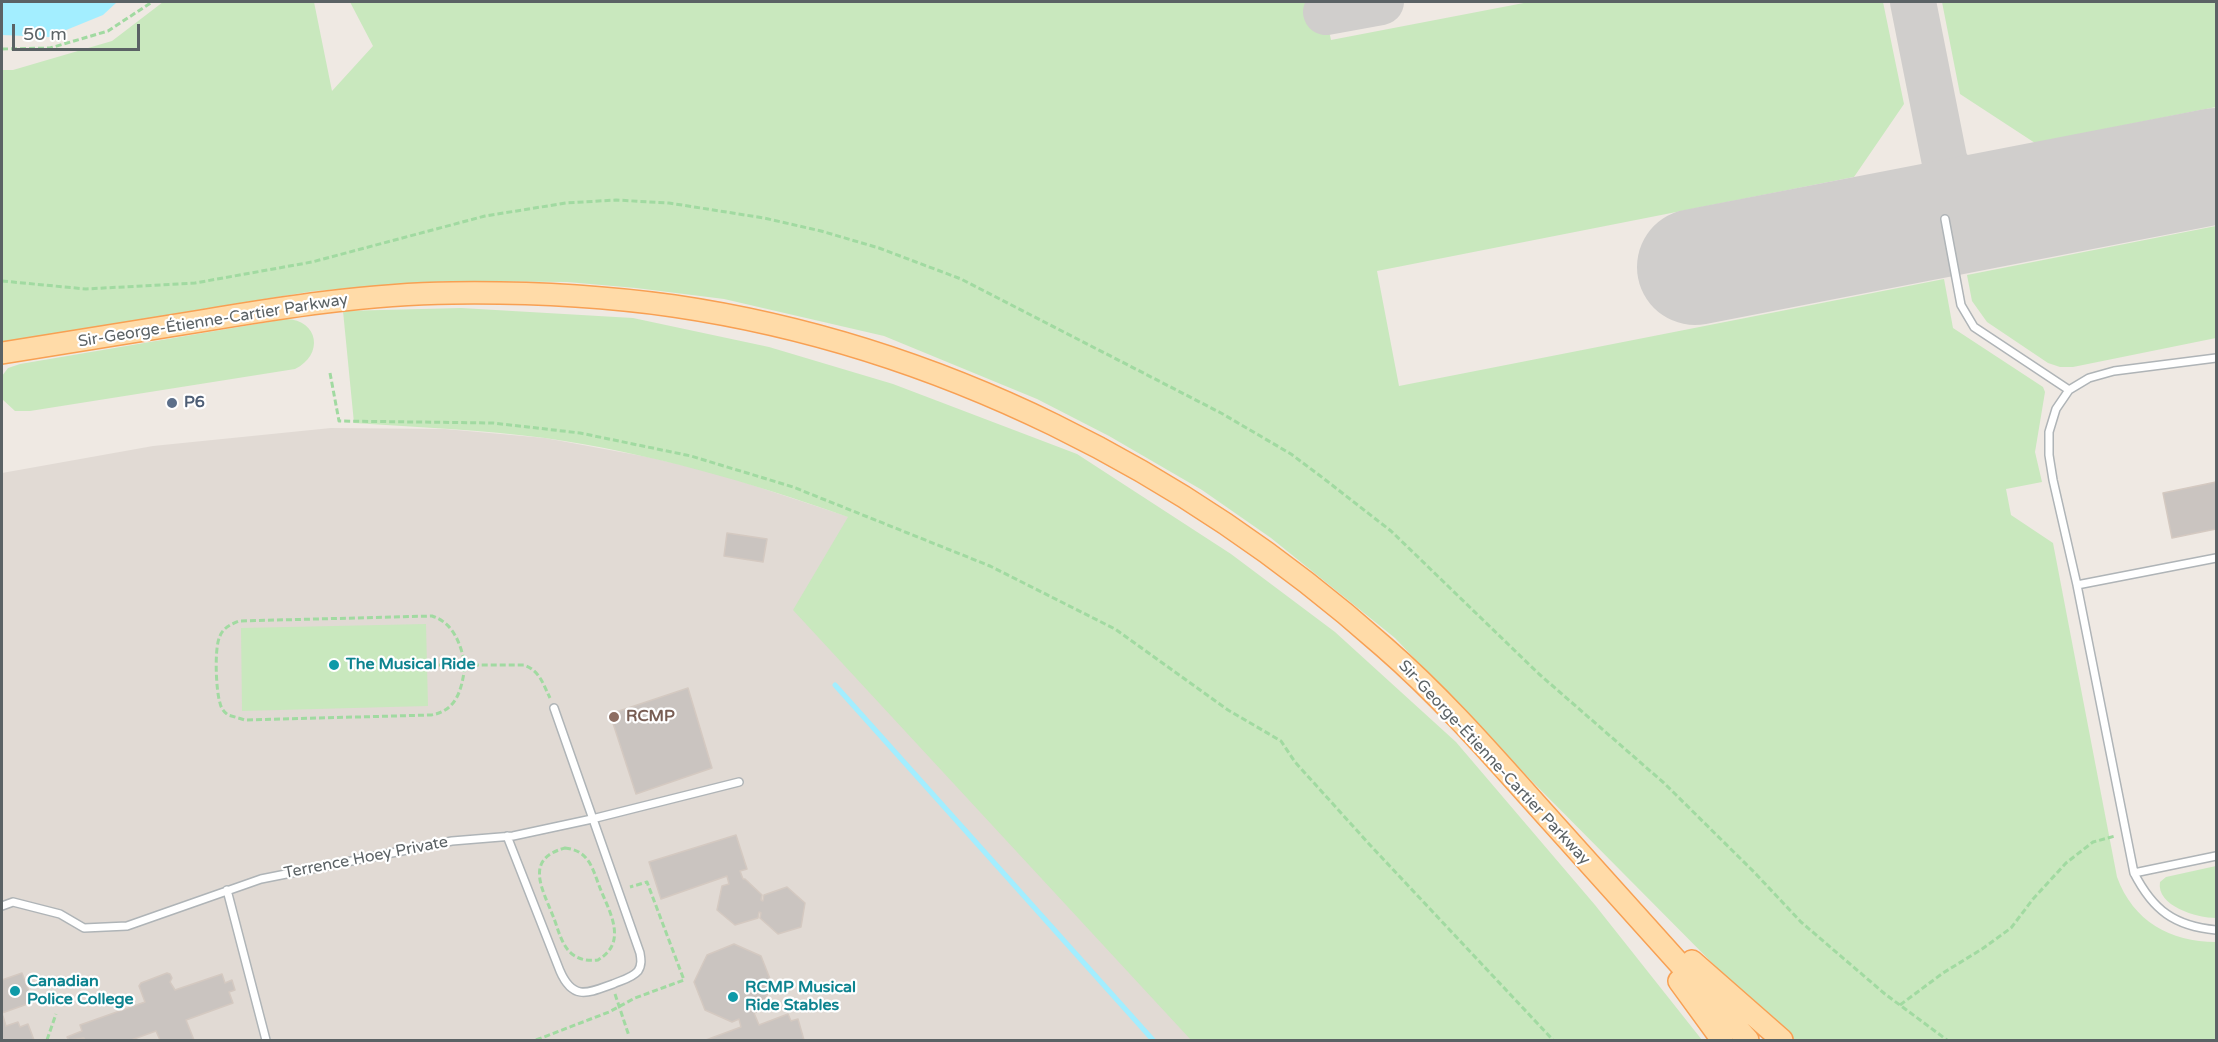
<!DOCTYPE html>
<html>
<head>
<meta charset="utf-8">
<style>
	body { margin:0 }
	#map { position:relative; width:2218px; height:1042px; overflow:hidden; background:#efe9e3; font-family:"Varela Round",sans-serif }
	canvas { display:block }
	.frame { position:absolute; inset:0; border:3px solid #5b6265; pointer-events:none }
	.scale { position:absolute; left:12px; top:24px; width:128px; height:27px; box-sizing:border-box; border:3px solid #5b6265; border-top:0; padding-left:8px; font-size:18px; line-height:21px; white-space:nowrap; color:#5b6265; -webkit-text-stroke:4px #fff; paint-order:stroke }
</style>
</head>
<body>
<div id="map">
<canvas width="2218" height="1042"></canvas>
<div class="frame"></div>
<div class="scale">50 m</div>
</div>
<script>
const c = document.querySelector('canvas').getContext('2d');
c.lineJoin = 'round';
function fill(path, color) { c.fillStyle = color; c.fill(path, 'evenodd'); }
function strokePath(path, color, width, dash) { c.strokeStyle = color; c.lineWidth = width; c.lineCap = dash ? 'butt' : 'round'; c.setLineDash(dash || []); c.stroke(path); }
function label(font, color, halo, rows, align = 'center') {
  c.font = font + ' "Varela Round",sans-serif'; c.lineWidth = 4.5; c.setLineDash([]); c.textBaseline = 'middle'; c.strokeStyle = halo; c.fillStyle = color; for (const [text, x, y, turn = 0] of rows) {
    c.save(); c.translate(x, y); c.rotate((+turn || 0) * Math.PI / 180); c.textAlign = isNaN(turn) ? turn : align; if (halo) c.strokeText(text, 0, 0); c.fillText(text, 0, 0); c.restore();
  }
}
fill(new Path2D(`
	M331,428L445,429L545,438L653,458L719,474L849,517L1540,1040H2V473L153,446Z`), '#e1dad4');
fill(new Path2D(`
	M163,2H314L332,91L373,46L350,2H1323L1331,40L1529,2H1883L1904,104L1854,177L1377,271L1399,386L1944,279L1953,328L2043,387L2045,392L2035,452L2042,482L2006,489L2011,515L2053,543L2117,877C2133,921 2170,942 2216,942V1040H1795L1739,990L1505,754L1395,638L1271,538L1202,490L1109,436L1037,399L884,336L724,299L636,288L567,282L448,281L314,291L2,342V70H13L112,41Z
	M1942,2H2216V107L2035,143L1960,94Z
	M2216,226V338L2073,367H2060L2048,363L1987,322L1972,301L1967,275Z
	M461,308L633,318L769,347L893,384L1077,454L1231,554L1335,632L1456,742L1595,905L1702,1040H1191L793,610L848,517C750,482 649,453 545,438C482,430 418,427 354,423L343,311Z
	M286,319C319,320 324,355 295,369L30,411H15L2,399V376L8,368L20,364Z
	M426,624L428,706L242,711L241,628Z
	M2216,866V918C2197,918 2156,906 2160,882L2166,877Z`), '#c9e8be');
fill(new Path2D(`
	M2,2H117L103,15L49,37L2,35Z`), '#a3eeff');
strokePath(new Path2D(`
	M835,685L1153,1040`), '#a3eeff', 5);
strokePath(new Path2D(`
	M1913,2L1945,163L1963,187L1977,196L1991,201L2022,204
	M1326,12L1381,2`), '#d0cecc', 46);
strokePath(new Path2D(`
	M1695,267L2216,166`), '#d0cecc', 116);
const building = new Path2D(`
	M2216,482V529L2172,538L2163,493Z
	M727,533L767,539L763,562L724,556Z
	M688,688L712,768L636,794L610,714Z
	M736,835L747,869L740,871L743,879H745L762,895L761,900L763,901L764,895L787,887L805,903L801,927L778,934L760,918L761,913L759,912L758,918L735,925L717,910L722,886L729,884L727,876L661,899L649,862Z
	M734,944L761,956L772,984L760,1011L754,1013L759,1025L788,1014L791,1021L798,1019L804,1040H706L741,1027L739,1019L732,1022L705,1010L694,982L707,955Z
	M22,973L33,1002L2,1013V980Z
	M167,973L170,974L172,978L170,982L175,990L222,974L225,983L232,980L235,990L229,992L233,1003L186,1020L194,1040H160L156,1031L131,1040H85L84,1038L69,1040L67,1037L82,1031L80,1025L145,1002L139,986L141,983Z
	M2,1013L6,1026L18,1022L20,1027L28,1024L34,1040H2Z`);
fill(building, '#cac4c0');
strokePath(building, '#d4c9c1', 1.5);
const service = new Path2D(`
	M1945,219L1961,305L1974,327L2069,390
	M2216,358L2114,371L2089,378L2069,390L2056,409L2049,432V455L2053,480L2077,585L2134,873C2153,910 2174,926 2216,930
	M2077,585L2216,558
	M507,836L560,971C573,1001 588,993 613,984C622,980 632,978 638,971C642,965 641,959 640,953L554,708
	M2134,873L2216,856
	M227,890L266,1040
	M2,906L13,902L60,914L84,928L127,926L261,879L452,841L513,836L592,819L739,782`);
const primary = new Path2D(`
	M2,353C68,342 135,332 201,321C284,307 368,294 452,293C526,292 601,296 674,306C939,345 1185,470 1384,647C1445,700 1498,762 1552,822C1617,895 1683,967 1748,1040
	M1692,961L1782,1040
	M1679,981L1722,1040`);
strokePath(service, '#afb4b7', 10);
strokePath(primary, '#f8a053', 24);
strokePath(new Path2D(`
	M2,49L50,48L108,31L152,2
	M2,281L86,289L195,283L312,262L485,216L566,203L616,200L669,203L764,218L821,231L879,248L961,279L1221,413L1291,454L1323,478L1391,531L1539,674L1664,783L1754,872L1801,922L1885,994L1947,1040
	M330,373L339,421L493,423L580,433L691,456L793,487L990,566L1115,629L1228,710L1281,741L1295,762L1370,845L1553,1040
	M430,665H465C462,689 457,711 431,715L245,720L228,715C224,712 221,708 220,703C216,691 214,647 220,636C223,628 231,624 239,621L432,616C454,623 461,645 465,665H524C540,671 543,684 550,698
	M565,848C573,849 580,851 586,858C593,866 596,878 600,888C610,913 628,942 598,960C588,961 580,960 572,954C561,945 558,928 553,916C542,888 524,859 565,848Z
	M615,994L629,1036
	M1900,1005L1943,973L1982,949L2011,928L2033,899L2066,863L2093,842L2115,836
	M47,1040L56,1014
	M536,1040L609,1012L635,998L684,980L647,882L630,887`), '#a1daa1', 3, [6, 3]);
strokePath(service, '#fff', 7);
strokePath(primary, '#ffdba8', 21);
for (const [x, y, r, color] of [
	[172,403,6,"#5c6f8a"],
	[334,665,6,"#0f9aa8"],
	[614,717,6,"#8d6e63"],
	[15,991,6,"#0f9aa8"],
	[733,997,6,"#0f9aa8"]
]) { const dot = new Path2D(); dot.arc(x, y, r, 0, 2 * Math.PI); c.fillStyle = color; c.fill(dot); strokePath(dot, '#fff', 2); }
label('16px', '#5b6265', '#fff', [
	["Sir-George-Étienne-Cartier Parkway",213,321,-9],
	["Sir-George-Étienne-Cartier Parkway",1494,763,47],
	["Terrence Hoey Private",366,858,-11]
]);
label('bold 16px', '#4e5e75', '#fff', [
	["P6",184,403]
], 'left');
label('bold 16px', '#0d838f', '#fff', [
	["The Musical Ride",346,665],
	["Canadian",27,982],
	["Police College",27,1000],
	["RCMP Musical",745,988],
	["Ride Stables",745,1006]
], 'left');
label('bold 16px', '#785e54', '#fff', [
	["RCMP",626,717]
], 'left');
</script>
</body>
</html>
